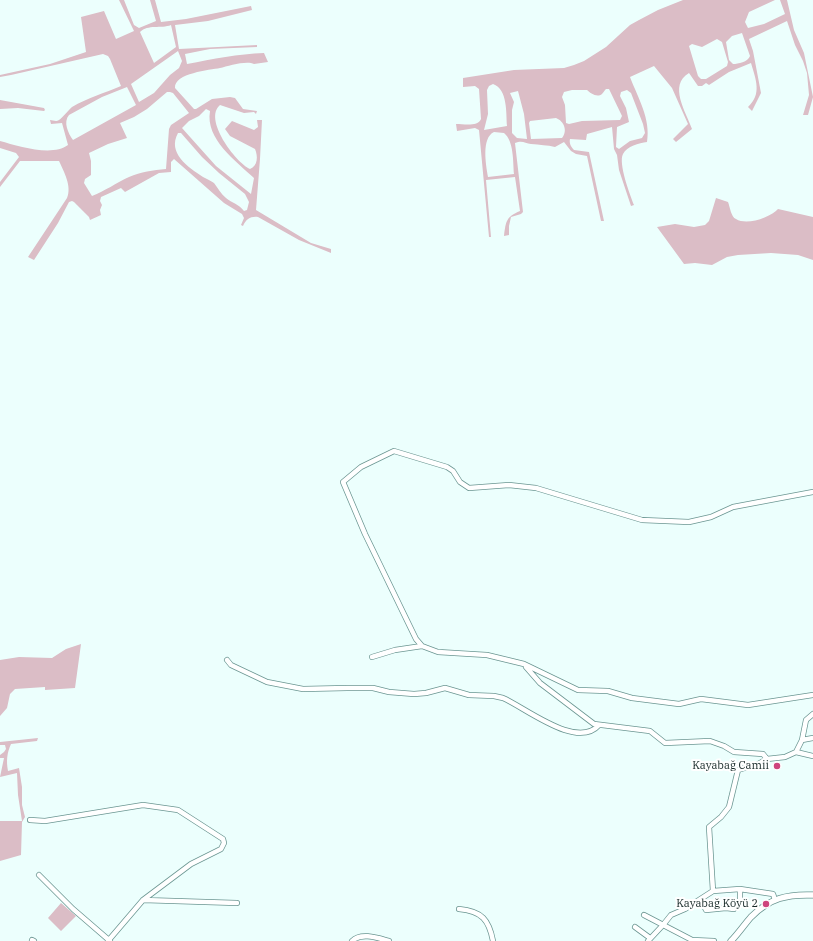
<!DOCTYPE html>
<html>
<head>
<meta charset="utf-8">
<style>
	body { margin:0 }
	canvas { display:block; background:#ecfffd }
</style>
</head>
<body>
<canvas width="813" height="941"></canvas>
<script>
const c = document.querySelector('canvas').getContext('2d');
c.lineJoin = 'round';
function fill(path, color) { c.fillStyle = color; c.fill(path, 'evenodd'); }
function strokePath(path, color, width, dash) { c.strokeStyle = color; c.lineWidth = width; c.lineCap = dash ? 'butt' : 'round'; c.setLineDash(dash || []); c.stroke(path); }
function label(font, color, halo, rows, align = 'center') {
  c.font = font + ' "IBM Plex Serif",serif'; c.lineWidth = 4; c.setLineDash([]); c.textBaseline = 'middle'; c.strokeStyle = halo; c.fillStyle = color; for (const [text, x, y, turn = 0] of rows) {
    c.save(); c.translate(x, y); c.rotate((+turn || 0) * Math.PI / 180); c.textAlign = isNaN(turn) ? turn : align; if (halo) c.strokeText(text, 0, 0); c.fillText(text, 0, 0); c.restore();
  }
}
fill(new Path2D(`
	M119,0H124L134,25L139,28L156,21L150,0H155L161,22L186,19L251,6L252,10L208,21L175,25L179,49L257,45V47L210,49L185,54L187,64C213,59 238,54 264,53L268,62L254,64C247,60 228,66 220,68C210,70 174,73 175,88L194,109H196L212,99L230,97L235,98L243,109L257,111L256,114L254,112L244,113L220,105C203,119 235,162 250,169C258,166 258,156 255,149L230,136L225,129L232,121L254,130L258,127L257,120H262L260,159L256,210L311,243L331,249V253L299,240L258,217C251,216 246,219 243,226L241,225L244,218L242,214L224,203L174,159L171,162V172L159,173L125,192L121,188L101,197L100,201L102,205L100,210L101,215L90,220L89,217L74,202L72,201L69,202L58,223L34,260L28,257L67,198C72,186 64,172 59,161H20L0,187V182L19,157L16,153L0,148V141C18,146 52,157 68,145L62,123L51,124L50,120C52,120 54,121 56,121C60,122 68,110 72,107C87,98 105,93 121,86L110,59L108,56L103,54L11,75L0,77V75L50,64L86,52L81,17L104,11L116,39L134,31ZM171,25L176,47L154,63L140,32C148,24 161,29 171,25ZM178,51L182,61L179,68L170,75L154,93L139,102L131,84ZM127,87L136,105L73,140C68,133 63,122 69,115L102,97ZM167,92H170L173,93L189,113L171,125L169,129L166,169C153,170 141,172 129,177C116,183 105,191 92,196L84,183L85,179L91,175V161L89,153L108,144L127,138L120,123L134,117L147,109ZM206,109L210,111C205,139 236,161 254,178L251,194L216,166L182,128L189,121L199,116ZM178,133H181L202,157L219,173L245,194L249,202L247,210L244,211C239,204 232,203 226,198C221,194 218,188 214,183C211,181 207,179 203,177C188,167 167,153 178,133Z
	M683,0H775L749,12L745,22L748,28L764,24L785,14L780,0H787L794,30L804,53L813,97L808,115H803L809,95L807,73L803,61L795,45L787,21L749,39L753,51L761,93L752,111L748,107C762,94 756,80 751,63L729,72L709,85L706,83L702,86H698L689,73C668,85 686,112 692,129L676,142L673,139L688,124L672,88L654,66L630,77C638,98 651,119 647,142C639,143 627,146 623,154C618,163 630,195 634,205L631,206L619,170L617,155L614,149L612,127L587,134L586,140L570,139C569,143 571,147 574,150L589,152L604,221H601L587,156L576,154L571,151L564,142L555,147C547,145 540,145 531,144C525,143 522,140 515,143L523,212L521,214L511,217L509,226V235L504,236C506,221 506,217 520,211L515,177L486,180L491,237H489L479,130L475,128L457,131L456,124C464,124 478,127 481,119L479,89L475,86L463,87V78L514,70L564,68L574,65L584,61L606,47L630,25L639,20L658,10ZM742,33L750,56C748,62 738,64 733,64L729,60L726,42L732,36ZM717,39L722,42L728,62L727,66L706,79H701L698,76L689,46L692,44L702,47ZM493,84C508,89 506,114 507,126L484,130L488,114L487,90L489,86ZM606,89H609L622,116L620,120L582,121L569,124L566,123L565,105L562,97L564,92L572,90H587C590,93 597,98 602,94C603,93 604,91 606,89ZM627,90L631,93L643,124L645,133L642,138L630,141L619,149L616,147L617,127L629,122L626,108L620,96L621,92ZM518,91L524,114L527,139L517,138L512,133V110L514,102L510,93ZM556,118C564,121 568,131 562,138L531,139L529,123L530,121ZM494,132L504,133C514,141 513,162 514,174L488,177C486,165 481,138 494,132Z
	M0,100L44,108L45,110L44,111L18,108L0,109Z
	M716,198L728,202C730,207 731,217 736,219C747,226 771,217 778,209L813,217V260L798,255L771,253L738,255L727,257L712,265L695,263L684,264L657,227L675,224L694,227L705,225L709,221Z
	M81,644L75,688L45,690V687L15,689L10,694L7,708L0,716V660L19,657L52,658L66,649Z
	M38,738L37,741L11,744C7,753 6,761 8,771L19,768L22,787V805L25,817L22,822L21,855L0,861V821H22L18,795L17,773L0,777L4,758H0V755L4,752L6,749L5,745H0V742Z
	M61,903L76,916L61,931L48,918Z`), '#dbbdc6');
const minor = new Path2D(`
	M813,492L733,507L711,517L689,522L642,520L536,488L509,485L469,488L460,482L453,471L447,467L394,451L361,467L343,482L365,534L416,639L422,646L438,652L487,655L524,664L578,690L608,691L632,698L679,704L701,699L748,705L813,695
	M372,657L395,650L422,646
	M227,660L231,665L267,682L303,689L347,688H373L389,692L414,694L426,693L445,688L469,695L494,696L503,698C526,708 577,750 599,725
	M526,667L540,683L594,724L650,731L665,743L710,741L724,746L734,752L763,754L767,759
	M802,740L813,738
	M796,752L813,756
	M30,820L45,821L143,805L178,810L223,839L224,843L221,849L191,864L143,900L108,941
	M39,875L73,909L110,941
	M713,891L740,889L773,894L775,900
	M143,900L237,903
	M701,900L706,910L726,908L734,909L740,900V889
	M459,909C482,911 489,920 493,941
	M644,915L692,940L714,941
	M635,927L650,938
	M32,940L34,941
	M352,941C361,932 378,938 389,941
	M648,941L663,925L671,915L685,909L713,891L709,827L721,817L729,807L738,770L758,764L767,759L785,757L796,752L802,740L806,720L813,714`);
const tertiary = new Path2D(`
	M731,941C738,934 744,925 751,917C770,898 787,894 813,895`);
strokePath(minor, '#6b9692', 6);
strokePath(tertiary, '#6b9692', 7);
strokePath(minor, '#fff', 4.5);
strokePath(tertiary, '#fff', 5.5);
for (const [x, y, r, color] of [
	[777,766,4,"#ce447d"],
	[766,904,4,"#ce447d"]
]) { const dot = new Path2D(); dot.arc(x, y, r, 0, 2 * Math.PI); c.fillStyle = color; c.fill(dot); strokePath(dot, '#fff', 1.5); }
label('11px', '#162827', '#fff', [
	["Kayabağ Camii",769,766],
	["Kayabağ Köyü 2",758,904]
], 'right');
</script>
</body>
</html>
